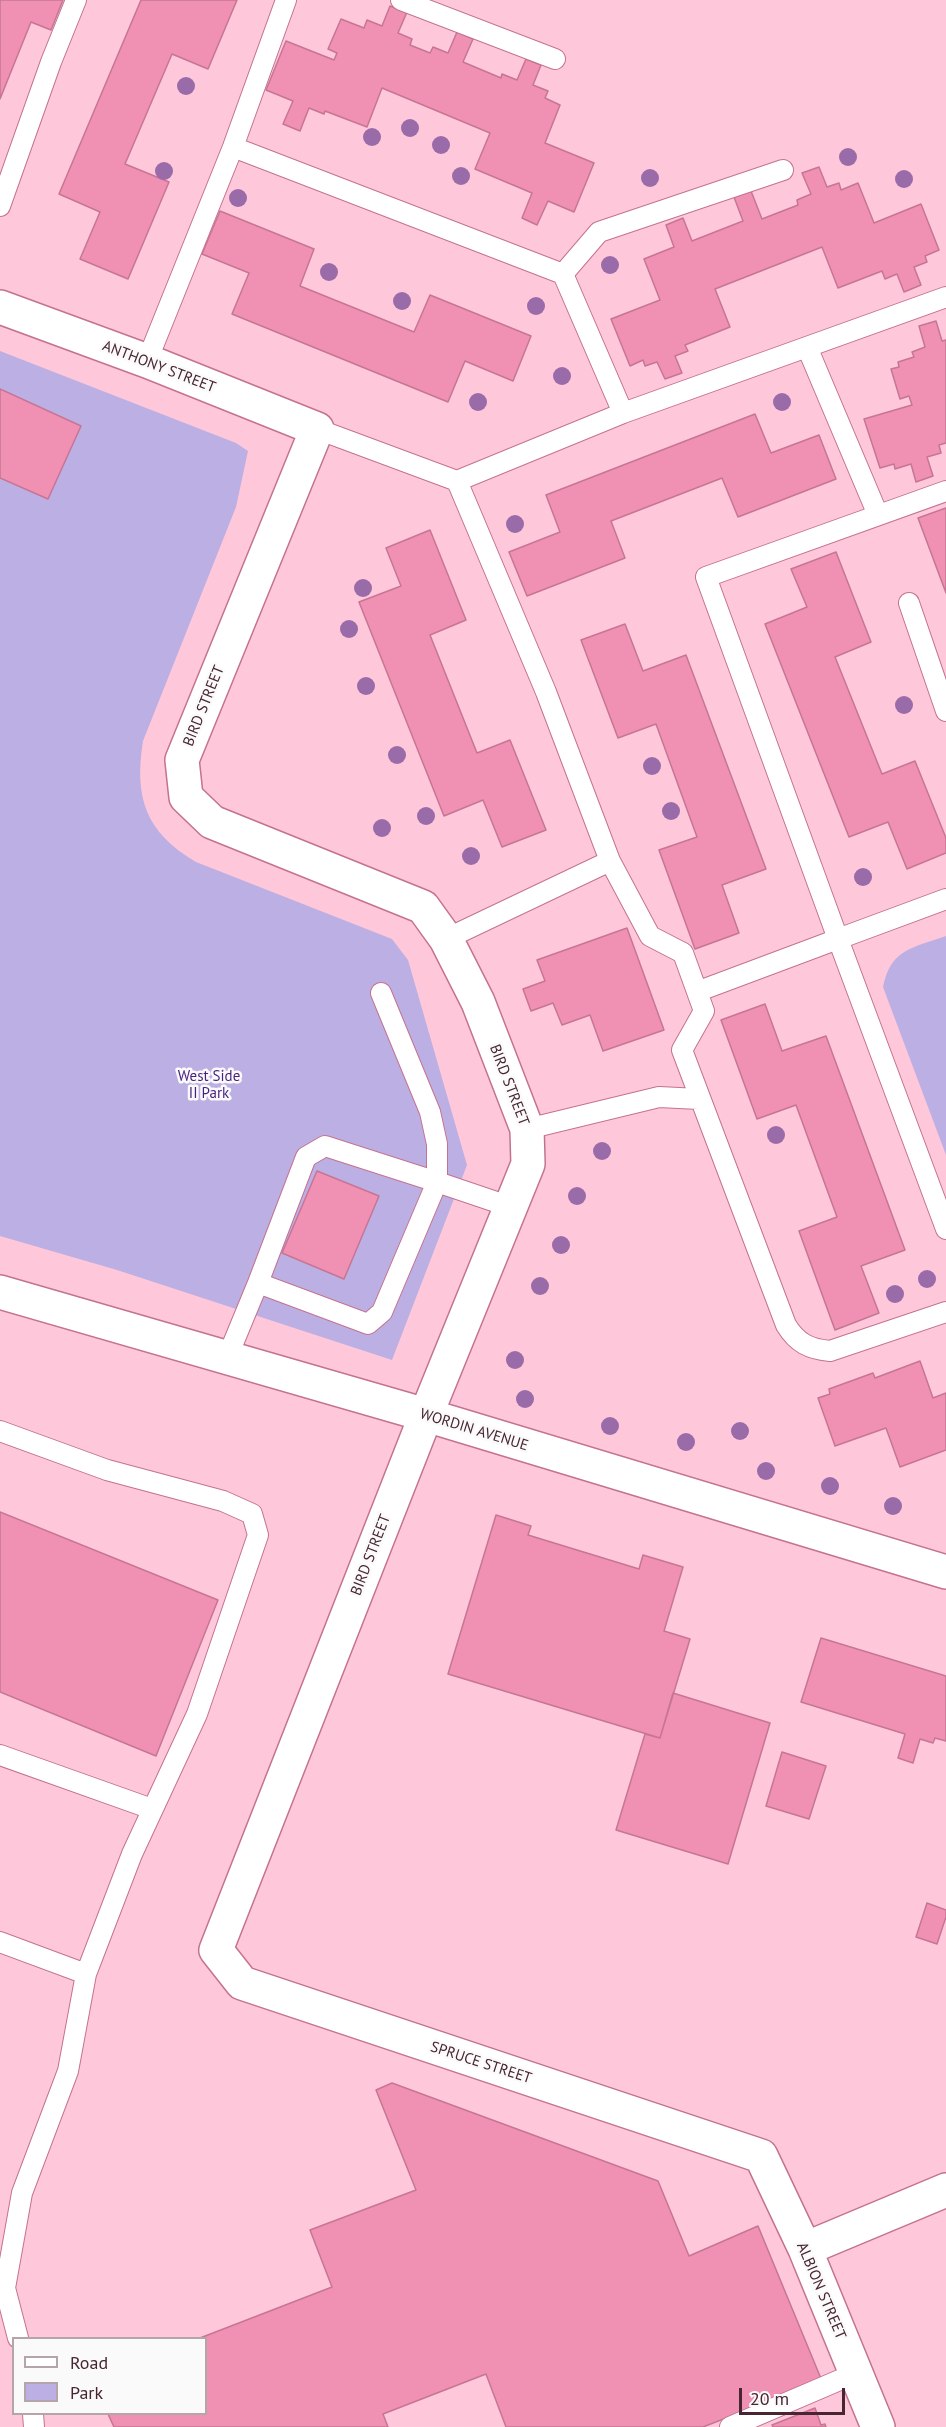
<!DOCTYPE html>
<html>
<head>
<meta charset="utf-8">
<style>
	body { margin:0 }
	#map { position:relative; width:946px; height:2427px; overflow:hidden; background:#fec8da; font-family:"PT Sans",sans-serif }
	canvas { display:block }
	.legend { position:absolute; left:12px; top:2337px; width:195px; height:78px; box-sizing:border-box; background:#fafafa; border:2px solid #b3a5aa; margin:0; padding:8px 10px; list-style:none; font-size:18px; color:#482532 }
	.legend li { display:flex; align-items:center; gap:12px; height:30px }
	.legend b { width:30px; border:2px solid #b3a5aa }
	.scale { position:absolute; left:739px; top:2388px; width:106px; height:27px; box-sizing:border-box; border:3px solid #482532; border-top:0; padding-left:8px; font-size:18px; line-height:21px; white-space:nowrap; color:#482532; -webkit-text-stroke:4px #fafafa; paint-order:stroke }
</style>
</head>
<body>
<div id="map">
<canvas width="946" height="2427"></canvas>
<ul class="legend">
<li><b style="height:8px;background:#fff"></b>Road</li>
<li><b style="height:16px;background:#bcafe3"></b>Park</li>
</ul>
<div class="scale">20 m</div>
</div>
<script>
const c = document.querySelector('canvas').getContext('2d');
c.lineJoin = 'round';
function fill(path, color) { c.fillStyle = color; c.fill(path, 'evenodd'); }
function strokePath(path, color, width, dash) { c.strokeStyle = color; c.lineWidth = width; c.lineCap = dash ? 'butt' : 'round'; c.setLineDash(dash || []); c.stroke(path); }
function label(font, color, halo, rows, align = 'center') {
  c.font = font + ' "PT Sans",sans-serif'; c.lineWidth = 5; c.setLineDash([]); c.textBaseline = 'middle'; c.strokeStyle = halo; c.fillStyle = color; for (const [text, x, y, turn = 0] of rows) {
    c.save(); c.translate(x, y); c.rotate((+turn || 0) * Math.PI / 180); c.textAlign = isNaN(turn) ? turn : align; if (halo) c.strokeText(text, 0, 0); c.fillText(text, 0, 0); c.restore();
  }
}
fill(new Path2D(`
	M0,351L236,443L248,451L236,507L143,741C134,797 145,832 196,862L392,939L408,960L467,1165L392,1360L117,1270L0,1236Z
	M946,936V1155L883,987C891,948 913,948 946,936Z`), '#bcafe3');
const building = new Path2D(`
	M0,0H63L51,30L31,22L0,99Z
	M141,0H237L208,69L172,54L125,164L169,182L128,279L80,259L100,212L59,194Z
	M390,6L407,12L398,33L412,39L410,45L430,53L433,47L448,53L457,32L473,39L463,62L501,78L502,74L517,80L526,59L541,65L533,85L548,91L545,98L560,105L545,143L594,163L574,212L548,201L537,225L522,218L532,193L475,169L490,133L382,88L367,127L325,111L324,114L309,108L300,131L283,124L293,101L266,90L286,41L334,60L337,53L328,49L341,19L364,28L367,20L382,26Z
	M819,167L827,187L839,183L841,190L858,183L874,223L921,204L939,250L925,256L927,262L914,267L921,285L904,292L897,274L885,279L882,271L838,288L822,247L715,289L730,327L685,345L688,351L675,356L682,373L665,379L657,362L645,366L643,360L630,366L611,319L660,300L644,259L674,247L666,225L683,218L692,241L743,221L734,197L751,191L762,219L798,205L797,200L811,194L802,173Z
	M220,211L314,249L300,286L414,332L430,295L531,336L513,381L465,361L448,402L232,314L249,273L202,254Z
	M936,321L942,341L946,340V443L939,445L941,453L927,457L933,476L916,482L911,464L895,469L894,464L880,468L864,419L912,405L909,396L900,399L891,369L899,367L898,362L914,357L912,352L925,347L919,326Z
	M0,389L81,426L48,499L0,478Z
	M755,414L771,453L819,435L836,479L738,517L722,478L611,521L625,558L527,596L509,552L560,532L546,495Z
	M946,508V593L918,518Z
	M430,530L466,620L430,635L477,753L510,740L546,830L502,847L483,800L444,816L359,602L401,586L386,548Z
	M836,552L871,642L835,657L882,774L915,761L946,838V853L907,869L888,822L849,837L765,624L807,607L791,569Z
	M625,624L643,671L686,655L766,869L722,885L739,933L695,949L659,850L697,837L656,724L618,738L581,640Z
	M627,928L664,1030L603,1051L590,1015L562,1025L553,1003L531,1011L523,989L545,981L537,960Z
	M765,1004L782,1051L826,1036L905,1250L861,1266L879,1313L835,1330L799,1231L837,1217L796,1105L757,1119L721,1020Z
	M317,1171L379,1196L344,1279L282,1253Z
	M920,1361L933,1398L946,1393V1450L900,1467L886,1428L835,1446L818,1398L830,1394L829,1389L873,1373L875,1378Z
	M0,1512L218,1600L156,1756L0,1692Z
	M496,1515L531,1526L528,1535L639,1569L643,1555L683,1567L664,1631L690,1639L660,1738L448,1674Z
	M821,1638L946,1676V1741L935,1738L933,1743L920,1739L913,1763L898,1758L905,1734L801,1702Z
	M673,1693L770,1723L728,1864L616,1830L645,1734L660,1738Z
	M782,1752L826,1766L809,1819L766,1806Z
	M927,1903L946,1910V1917L937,1944L916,1937Z
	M392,2083L658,2181L689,2256L758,2226L822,2381L703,2427H506L486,2374L383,2414L388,2427H114L108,2414H206V2338H200L332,2287L310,2230L416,2190L376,2090Z
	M815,2408L821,2425L825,2424L826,2427H773L772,2425Z`);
fill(building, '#f091b4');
strokePath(building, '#c77594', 1.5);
const lane = new Path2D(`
	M401,0L555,59
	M233,147L563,274L599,232L783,170
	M0,206L51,62L76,0
	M563,274L623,413
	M807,347L878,515
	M147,361L233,147L286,0
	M317,429L457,481L546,692L610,861L650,936L683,953L704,1011L682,1050L786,1325C797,1343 809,1349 830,1351L946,1312
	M457,481L623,413L946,297
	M909,603L946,711
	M946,899L838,939L946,1229
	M446,939L610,861
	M699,991L838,939L706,577L946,491
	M527,1129L659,1097L699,1099
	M258,1283L306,1157L325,1146L437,1182V1144L430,1112L381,993
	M227,1358L258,1283L368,1324L382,1312L437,1182L511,1207
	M0,1431L107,1470L223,1501L252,1514L258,1535L197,1714L132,1854L86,1974L68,2071L22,2193L5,2288L18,2338
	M0,1755L152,1809
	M0,1942L86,1974
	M33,2414L34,2427
	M730,2427L856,2373`);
const street = new Path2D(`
	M0,307L147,361L317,429L182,760L186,797L212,822L423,907L446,939L478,1002L527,1129L528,1164L426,1415L216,1950L242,1983L761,2156L805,2249L878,2427
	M805,2249L946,2190`);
const secondary = new Path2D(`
	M0,1292L426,1415L946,1572`);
strokePath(lane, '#c47291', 22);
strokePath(street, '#c47291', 36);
strokePath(secondary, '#c47291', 36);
strokePath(lane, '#fff', 20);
strokePath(street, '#fff', 33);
strokePath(secondary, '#fff', 33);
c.fillStyle = '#996ba8';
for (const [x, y] of [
	[186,86],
	[410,128],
	[372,137],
	[441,145],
	[848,157],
	[164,171],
	[461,176],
	[650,178],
	[904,179],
	[238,198],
	[610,265],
	[329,272],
	[402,301],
	[536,306],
	[562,376],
	[478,402],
	[782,402],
	[515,524],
	[363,588],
	[349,629],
	[366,686],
	[904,705],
	[397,755],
	[652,766],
	[671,811],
	[426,816],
	[382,828],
	[471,856],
	[863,877],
	[776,1135],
	[602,1151],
	[577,1196],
	[561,1245],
	[927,1279],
	[540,1286],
	[895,1294],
	[515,1360],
	[525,1399],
	[610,1426],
	[740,1431],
	[686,1442],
	[766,1471],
	[830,1486],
	[893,1506]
]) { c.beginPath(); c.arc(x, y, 9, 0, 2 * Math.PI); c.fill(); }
label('15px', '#482532', '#fafafa', [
	["ANTHONY STREET",159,367,21],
	["BIRD STREET",204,706,-68],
	["BIRD STREET",509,1085,69],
	["WORDIN AVENUE",474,1430,17],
	["BIRD STREET",371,1555,-69],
	["SPRUCE STREET",481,2063,18],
	["ALBION STREET",821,2291,67]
]);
label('15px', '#461f7f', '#fafafa', [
	["West Side",209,1077],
	["II Park",209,1094]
]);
</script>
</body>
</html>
